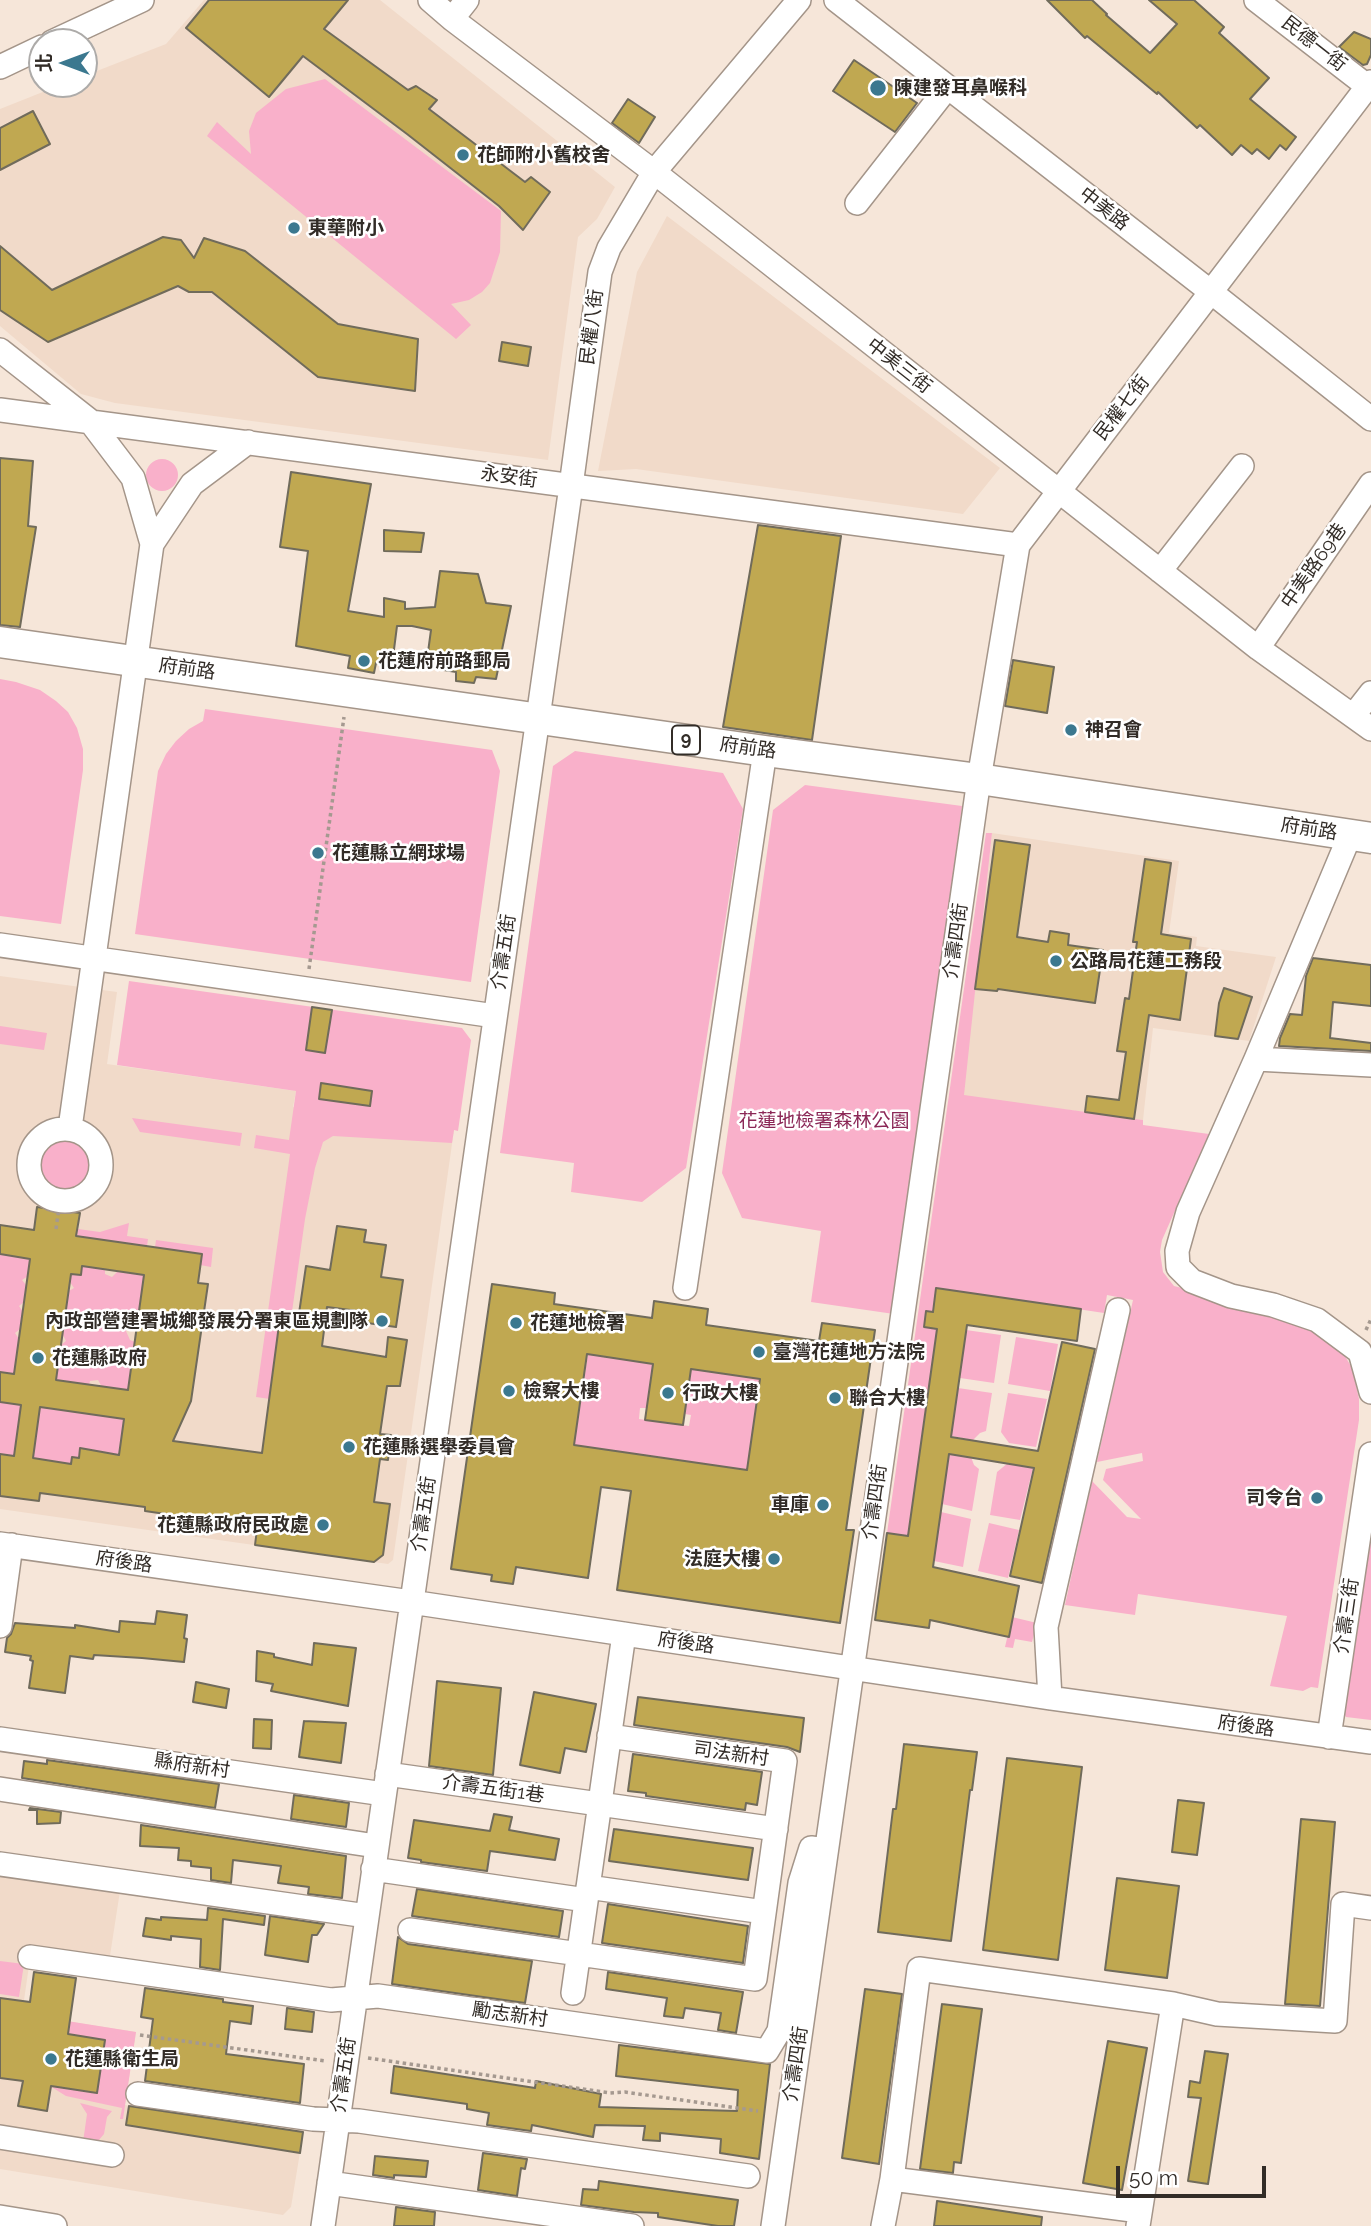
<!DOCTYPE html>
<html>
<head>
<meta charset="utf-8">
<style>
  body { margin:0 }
  #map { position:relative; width:1371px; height:2226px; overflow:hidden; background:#f6e6d9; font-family:Raleway,"Noto Sans TC",sans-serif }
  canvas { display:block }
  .north { position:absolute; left:28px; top:28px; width:70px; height:70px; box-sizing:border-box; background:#fff; border:2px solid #adaba9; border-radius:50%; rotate:270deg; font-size:19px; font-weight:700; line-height:28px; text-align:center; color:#322c27 }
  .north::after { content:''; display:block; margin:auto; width:24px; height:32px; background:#3b788f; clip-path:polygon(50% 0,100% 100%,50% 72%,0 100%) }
  .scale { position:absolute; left:1116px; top:2166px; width:150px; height:32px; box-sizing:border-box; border:4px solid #322c27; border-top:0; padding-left:9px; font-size:21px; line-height:24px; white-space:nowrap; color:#322c27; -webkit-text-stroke:5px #fff; paint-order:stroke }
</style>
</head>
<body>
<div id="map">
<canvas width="1371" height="2226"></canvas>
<div class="north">北</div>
<div class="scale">50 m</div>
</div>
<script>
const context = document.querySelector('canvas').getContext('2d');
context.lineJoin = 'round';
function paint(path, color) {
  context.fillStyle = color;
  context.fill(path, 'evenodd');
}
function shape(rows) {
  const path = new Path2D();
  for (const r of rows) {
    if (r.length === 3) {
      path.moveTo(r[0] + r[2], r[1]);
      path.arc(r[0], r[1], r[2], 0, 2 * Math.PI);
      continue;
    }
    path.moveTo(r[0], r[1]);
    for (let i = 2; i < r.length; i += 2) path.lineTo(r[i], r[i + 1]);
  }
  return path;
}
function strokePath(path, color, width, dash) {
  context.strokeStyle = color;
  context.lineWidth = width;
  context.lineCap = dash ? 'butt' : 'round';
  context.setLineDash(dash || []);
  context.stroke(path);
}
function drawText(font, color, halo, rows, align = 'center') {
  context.font = font + ' Raleway,"Noto Sans TC",sans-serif';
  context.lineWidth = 5;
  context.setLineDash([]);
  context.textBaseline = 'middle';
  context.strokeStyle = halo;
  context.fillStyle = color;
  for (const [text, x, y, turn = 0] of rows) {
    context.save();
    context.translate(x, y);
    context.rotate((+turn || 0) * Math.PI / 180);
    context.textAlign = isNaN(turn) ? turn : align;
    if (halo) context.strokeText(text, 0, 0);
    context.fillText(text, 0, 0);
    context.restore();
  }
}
const built = shape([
  [204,0,380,0,615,187,597,219,578,237,548,460,115,403,81,394,0,326,0,109,63,84,84,84,84,76,166,44],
  [667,216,1000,468,963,514,636,469,598,471,637,272],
  [992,833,1179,861,1169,933,1197,937,1196,946,1276,957,1249,1041,1153,1028,1143,1120,963,1096],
  [0,976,117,992,107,1064,296,1091,293,1107,454,1130,393,1560,388,1564,0,1509],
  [0,1874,120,1891,109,1962,31,1952,22,2014,136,2032,125,2105,277,2129,278,2124,304,2128,291,2207,283,2215,0,2169]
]);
const green = shape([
  [325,79,501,211,500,252,490,283,482,292,469,300,451,304,471,325,456,339,207,136,217,122,251,154,249,131,256,113,286,89],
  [162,475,16],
  [0,679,16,682,40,690,56,701,68,712,77,728,83,749,83,770,61,924,0,916],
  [205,709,492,750,500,771,471,982,135,934,158,771,166,754,176,741,189,729,203,721],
  [575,751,723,773,743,809,686,1168,642,1202,571,1192,574,1163,500,1153,553,766],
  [805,785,962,806,894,1314,811,1302,821,1231,742,1218,722,1173,773,810],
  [986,833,992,833,964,1095,1143,1120,1143,1125,1209,1134,1162,1240,1160,1252,1163,1272,1174,1286,1250,1305,1320,1329,1338,1344,1352,1368,1359,1399,1359,1420,1318,1688,1311,1687,1303,1691,1270,1686,1287,1616,1138,1594,1135,1615,1065,1605,1092,1481,1127,1517,1141,1519,1103,1480,1106,1469,1143,1461,1142,1453,1097,1462,1133,1300,1107,1295,1104,1313,971,1293,960,1315,926,1311,924,1327,937,1329,908,1534,929,1539,887,1533],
  [129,981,462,1028,471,1040,458,1131,454,1130,452,1143,333,1136,323,1142,315,1168,305,1219,290,1326,279,1325,270,1399,256,1397,290,1154,254,1148,256,1135,289,1140,296,1091,117,1065],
  [0,1026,47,1033,44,1050,0,1044],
  [132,1118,242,1133,240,1146,140,1132],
  [65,1165,24],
  [129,1223,127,1236,148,1239,147,1246,77,1236,78,1229,100,1232],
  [156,1240,213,1248,211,1267,200,1265,201,1254,155,1247],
  [0,1254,30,1259,28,1276,22,1280,26,1285,24,1302,19,1306,23,1312,20,1329,15,1333,19,1339,14,1374,0,1372],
  [82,1266,105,1269,105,1274,112,1277,118,1271,144,1275,137,1323,132,1324,126,1331,130,1340,135,1342,128,1390,102,1387,98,1380,90,1381,89,1385,56,1380,61,1345,66,1341,63,1335,65,1317,70,1313,66,1308,69,1291,74,1288,70,1282,71,1274,81,1275],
  [966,1330,1001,1335,994,1383,960,1378],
  [1016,1337,1058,1344,1050,1391,1008,1384],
  [588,1354,653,1364,647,1408,640,1408,639,1419,689,1426,691,1415,685,1414,691,1369,760,1379,747,1470,574,1445],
  [958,1388,992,1393,986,1431,980,1433,973,1440,951,1436],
  [1008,1393,1047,1399,1036,1447,1009,1443,1001,1432],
  [0,1402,21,1405,14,1456,0,1454],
  [40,1407,124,1419,117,1464,80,1449,79,1458,72,1457,71,1464,33,1458],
  [949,1454,971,1457,974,1465,979,1469,972,1511,942,1504],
  [1008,1463,1033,1468,1020,1520,990,1515,997,1472],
  [1371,1476,1371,1720,1346,1717,1340,1709],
  [941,1512,971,1519,963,1567,934,1561],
  [989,1523,1019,1530,1008,1578,978,1571],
  [1012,1617,1037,1623,1032,1642,1015,1639,1013,1648,1005,1647],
  [0,1961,24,1964,19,1997,0,1994],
  [17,2013,136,2032,123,2119,120,2119,122,2108,66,2096,50,2086,96,2093,105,2040,10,2024],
  [80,2103,112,2111,107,2117,104,2134,98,2141,83,2142,87,2114]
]);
const building = shape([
  [209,0,348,0,324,29,408,90,416,86,437,100,429,109,525,182,531,177,550,192,523,230,499,206,407,134,303,56,269,97,186,28,209,0],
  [1047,0,1092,0,1107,14,1106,15,1150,53,1177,24,1149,0,1194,0,1224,27,1219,33,1269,78,1250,99,1296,137,1286,150,1280,145,1269,159,1257,149,1252,154,1241,145,1232,155,1200,125,1197,128,1158,92,1157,94,1087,36,1085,38,1047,0],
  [1354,32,1371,39,1371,55,1367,64,1363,65,1339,47,1354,32],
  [854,60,917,103,895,132,833,91,854,60],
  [628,99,655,117,639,143,612,123,628,99],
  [33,111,50,144,0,170,0,128,33,111],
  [163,237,181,240,194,258,204,238,245,251,338,324,418,339,415,391,318,377,212,292,189,292,178,286,48,342,0,310,0,246,52,290,163,237],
  [502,342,531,347,528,366,499,361,502,342],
  [0,458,33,461,28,526,36,527,20,627,0,625,0,458],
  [291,472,371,484,348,611,384,617,384,598,405,602,405,609,435,607,440,571,478,574,486,603,511,606,496,679,476,677,474,683,456,681,456,672,426,667,431,630,412,626,397,626,392,665,376,663,374,673,348,668,350,656,296,646,308,551,280,547,291,472],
  [758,525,841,536,812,740,723,727,758,525],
  [384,530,424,533,421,552,384,551,384,530],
  [1013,660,1054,667,1047,713,1005,706,1013,660],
  [995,840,1030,845,1017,937,1048,942,1050,931,1069,934,1068,945,1103,950,1095,1003,998,989,997,991,975,989,995,840],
  [1145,859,1171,863,1161,934,1191,939,1180,1020,1149,1015,1134,1119,1085,1112,1087,1096,1119,1100,1126,1052,1117,1051,1125,998,1129,999,1137,942,1133,942,1145,859],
  [1313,958,1371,965,1371,1006,1333,1002,1330,1038,1371,1043,1371,1051,1279,1046,1280,1038,1290,1014,1302,1015,1306,976,1313,958],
  [1224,988,1252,997,1238,1039,1215,1036,1219,1003,1224,988],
  [312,1007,332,1010,325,1053,306,1050,312,1007],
  [321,1083,372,1091,370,1106,319,1099,321,1083],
  [37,1207,80,1213,76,1236,202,1254,198,1283,208,1284,191,1401,173,1441,262,1453,279,1325,297,1327,306,1266,330,1270,337,1226,366,1230,364,1242,386,1245,381,1277,403,1280,396,1327,367,1323,368,1318,357,1316,358,1311,327,1307,322,1346,386,1357,388,1337,407,1340,400,1386,387,1386,380,1434,391,1435,388,1460,380,1459,374,1502,390,1504,383,1555,374,1562,255,1545,258,1521,221,1516,220,1522,145,1511,145,1507,40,1493,39,1501,0,1496,0,1454,14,1456,21,1405,0,1402,0,1372,14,1374,30,1259,0,1254,0,1225,34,1230,37,1207],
  [82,1266,144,1275,128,1390,56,1380,71,1274,81,1275,82,1266],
  [40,1407,124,1419,119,1455,80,1448,79,1458,72,1457,71,1464,33,1458,40,1407],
  [492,1284,555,1293,554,1304,652,1318,654,1301,708,1309,706,1325,819,1341,822,1323,875,1330,846,1530,854,1530,840,1623,617,1590,631,1491,601,1487,588,1578,516,1567,513,1584,491,1581,492,1575,451,1569,492,1284],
  [587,1354,653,1364,645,1420,683,1425,691,1369,760,1379,747,1470,574,1445,587,1354],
  [936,1288,1081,1309,1077,1341,967,1325,951,1437,1038,1451,1062,1342,1095,1349,1042,1583,1010,1576,1034,1468,949,1454,933,1567,1019,1586,1009,1637,930,1620,929,1628,875,1620,887,1533,908,1536,937,1329,924,1327,926,1311,933,1312,936,1288],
  [157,1611,187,1615,184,1638,187,1639,184,1662,142,1658,94,1655,93,1659,70,1656,65,1693,29,1688,33,1661,30,1660,31,1656,5,1652,7,1638,11,1634,15,1623,75,1628,75,1625,119,1632,120,1621,155,1624,157,1611],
  [314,1643,356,1648,348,1706,271,1691,273,1684,256,1681,257,1651,274,1654,274,1657,312,1665,314,1643],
  [437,1681,501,1688,493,1775,429,1766,437,1681],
  [196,1682,229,1689,226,1708,193,1702,196,1682],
  [534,1692,596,1704,586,1752,565,1748,560,1773,520,1765,534,1692],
  [638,1697,804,1718,800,1752,787,1747,634,1725,638,1697],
  [254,1719,272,1720,271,1749,253,1748,254,1719],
  [304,1721,346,1723,341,1763,299,1757,304,1721],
  [904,1744,977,1752,972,1790,970,1790,951,1941,878,1932,893,1809,896,1809,904,1744],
  [633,1754,762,1772,757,1805,746,1803,745,1810,646,1796,646,1793,628,1791,633,1754],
  [1007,1758,1082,1767,1058,1960,983,1950,1007,1758],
  [47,1760,219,1784,215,1808,22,1778,24,1761,47,1764,47,1760],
  [294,1795,349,1803,346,1827,291,1819,294,1795],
  [1178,1800,1204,1803,1197,1855,1172,1852,1178,1800],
  [30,1808,61,1812,60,1823,37,1824,37,1810,29,1810,30,1808],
  [494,1814,512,1817,509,1830,559,1839,555,1860,490,1851,487,1871,421,1862,421,1860,408,1858,414,1820,490,1831,494,1814],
  [1301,1819,1335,1822,1320,2006,1285,2004,1301,1819],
  [141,1825,346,1856,342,1898,308,1894,309,1887,278,1883,281,1866,233,1860,231,1883,211,1880,211,1868,191,1866,191,1861,178,1860,179,1848,140,1846,141,1825],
  [614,1829,753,1848,748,1880,609,1861,614,1829],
  [1117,1878,1179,1886,1167,1978,1105,1970,1117,1878],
  [417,1889,563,1911,559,1937,412,1916,417,1889],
  [608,1904,748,1926,743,1963,602,1943,608,1904],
  [208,1908,265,1916,264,1925,223,1919,220,1970,200,1967,201,1939,171,1936,171,1940,143,1936,146,1918,161,1920,161,1917,207,1920,208,1908],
  [270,1916,324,1924,317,1935,312,1935,308,1962,265,1955,270,1916],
  [398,1937,408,1944,532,1961,525,2003,392,1984,398,1937],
  [34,1972,76,1978,68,2034,105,2040,97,2093,51,2086,47,2111,18,2106,23,2081,0,2078,0,1998,30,2002,34,1972],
  [608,1972,743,1992,736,2033,718,2030,721,2013,685,2008,683,2018,664,2016,667,1998,606,1989,608,1972],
  [145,1988,223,1999,223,2002,253,2006,251,2024,230,2021,226,2054,304,2064,300,2103,145,2081,153,2019,141,2017,145,1988],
  [865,1989,902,1994,879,2164,842,2158,865,1989],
  [942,2004,982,2009,961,2163,954,2162,953,2173,920,2169,942,2004],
  [287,2008,314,2012,312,2032,285,2029,287,2008],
  [1108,2041,1147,2048,1122,2190,1083,2183,1108,2041],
  [619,2045,770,2064,759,2159,720,2153,721,2139,660,2133,660,2141,643,2140,645,2126,595,2125,593,2137,532,2125,531,2131,487,2125,489,2113,467,2109,467,2104,391,2093,394,2066,535,2088,536,2081,601,2094,599,2107,737,2111,738,2090,616,2076,619,2045],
  [1205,2051,1228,2054,1208,2184,1188,2181,1201,2098,1188,2097,1190,2081,1200,2083,1205,2051],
  [129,2106,303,2132,300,2153,126,2125,129,2106],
  [483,2153,527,2159,525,2169,521,2168,517,2196,478,2190,483,2153],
  [375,2156,428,2161,426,2177,394,2175,394,2178,373,2175,375,2156],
  [599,2181,738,2200,734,2226,718,2226,658,2217,658,2213,634,2212,581,2205,583,2189,598,2190,599,2181],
  [937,2201,1042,2217,1041,2226,934,2226,937,2201],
  [396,2207,435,2212,434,2226,394,2226,396,2207]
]);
const path = shape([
  [309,969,344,717],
  [56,1229,60,1201],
  [1366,1330,1371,1319],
  [140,2035,325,2061],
  [368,2058,610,2093,625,2092,758,2111]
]);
const minor = shape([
  [430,0,452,19,654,172,1258,648,1371,729],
  [836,0,1211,292,1371,419],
  [1256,0,1371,89],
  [452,19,467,0],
  [52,42,142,0],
  [0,67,42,47],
  [857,203,947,88],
  [0,350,89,420,133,478,152,544,70,1128],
  [0,410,1018,545],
  [152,544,192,484,248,442],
  [1160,571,1242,466],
  [1258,648,1371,484],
  [1353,716,1371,693],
  [1350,835,1256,1059,1188,1212,1177,1251,1178,1267,1192,1281,1231,1296,1273,1305,1317,1320,1360,1352,1371,1392],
  [0,945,495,1016],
  [1256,1059,1371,1065],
  [65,1165,36],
  [685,1288,765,751],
  [0,1544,411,1602,1050,1698,1371,1742],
  [0,1626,11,1545],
  [1050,1698,1046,1627,1118,1310],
  [1329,1737,1371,1454],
  [0,1739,384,1794],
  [387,1774,776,1829],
  [0,1789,376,1846],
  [0,1864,367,1916],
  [373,1869,586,1900],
  [588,1887,764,1912],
  [410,1930,755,1979,785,1761,609,1736],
  [30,1957,331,2000,378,1996,767,2051,779,2031,800,1883,811,1848,826,1850],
  [573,1993,624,1634],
  [1173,2004,1217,2014,1335,2021,1343,1904,1371,1908],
  [138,2094,313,2119,359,2121,748,2176],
  [0,2137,112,2155],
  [892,2179,1140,2211],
  [329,2183,632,2226],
  [0,2217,55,2226],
  [323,2226,571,486,600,272,609,248,654,172,799,0],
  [773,2226,979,779,1018,545,1371,82],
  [883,2226,892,2179,919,1969,1173,2004,1138,2226]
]);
const major = shape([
  [0,642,765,751,979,779,1371,838]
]);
const markers = [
  [878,88,9,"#3b788f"],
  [463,155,7,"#3b788f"],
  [294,228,7,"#3b788f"],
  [364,661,7,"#3b788f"],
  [1071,730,7,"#3b788f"],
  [318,853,7,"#3b788f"],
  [1056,961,7,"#3b788f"],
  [382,1321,7,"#3b788f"],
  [516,1323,7,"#3b788f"],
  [759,1352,7,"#3b788f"],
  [38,1358,7,"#3b788f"],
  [509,1391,7,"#3b788f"],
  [668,1393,7,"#3b788f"],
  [835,1398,7,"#3b788f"],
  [349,1447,7,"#3b788f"],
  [1317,1498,7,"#3b788f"],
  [823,1505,7,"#3b788f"],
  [323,1525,7,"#3b788f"],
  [774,1559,7,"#3b788f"],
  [51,2059,7,"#3b788f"]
];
const shields = [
  [686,740,28]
];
const shieldNames = [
  ["9",686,740]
];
const streetNames = [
  ["民德一街",1314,44,38],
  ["中美路",1104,209,38],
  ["民權八街",592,327,-83],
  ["中美三街",899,366,38],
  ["民權七街",1122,408,-52],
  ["永安街",509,477,8],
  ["中美路69巷",1314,566,-55],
  ["府前路",187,669,8],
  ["府前路",748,748,8],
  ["府前路",1309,829,9],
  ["介壽四街",956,941,-82],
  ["介壽五街",504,952,-82],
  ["介壽四街",875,1502,-82],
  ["介壽五街",424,1514,-82],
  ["府後路",124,1562,8],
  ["介壽三街",1347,1616,-82],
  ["府後路",686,1643,8],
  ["府後路",1246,1726,8],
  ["司法新村",731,1754,8],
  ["縣府新村",192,1766,8],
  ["介壽五街1巷",493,1789,8],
  ["勵志新村",510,2015,8],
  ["介壽四街",796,2064,-82],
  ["介壽五街",344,2075,-82]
];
const poiNames = [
  ["陳建發耳鼻喉科",894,88],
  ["花師附小舊校舍",477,155],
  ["東華附小",308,228],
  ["花蓮府前路郵局",378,661],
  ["神召會",1085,730],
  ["花蓮縣立網球場",332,853],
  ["公路局花蓮工務段",1070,961],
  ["內政部營建署城鄉發展分署東區規劃隊",368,1321,"right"],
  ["花蓮地檢署",530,1323],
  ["臺灣花蓮地方法院",773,1352],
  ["花蓮縣政府",52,1358],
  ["檢察大樓",523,1391],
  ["行政大樓",682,1393],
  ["聯合大樓",849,1398],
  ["花蓮縣選舉委員會",363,1447],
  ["司令台",1303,1498,"right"],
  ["車庫",809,1505,"right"],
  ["花蓮縣政府民政處",309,1525,"right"],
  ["法庭大樓",760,1559,"right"],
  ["花蓮縣衛生局",65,2059]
];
const parkNames = [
  ["花蓮地檢署森林公園",824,1121]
];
paint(built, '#f1dac9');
paint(green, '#f9b0ca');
paint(building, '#c0a851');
strokePath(building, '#706b5b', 2);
strokePath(minor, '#a49589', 26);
strokePath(major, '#a49589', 33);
strokePath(path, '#a59990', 3.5, [3.5, 3.5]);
strokePath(minor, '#fff', 23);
strokePath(major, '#fff', 30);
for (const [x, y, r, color] of markers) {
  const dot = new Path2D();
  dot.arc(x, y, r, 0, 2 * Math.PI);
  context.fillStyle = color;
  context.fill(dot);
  strokePath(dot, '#fff', 2.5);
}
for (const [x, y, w] of shields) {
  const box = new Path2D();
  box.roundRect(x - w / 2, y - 14.5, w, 29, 5);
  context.fillStyle = '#fff';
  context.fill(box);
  strokePath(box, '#322c27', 2);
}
drawText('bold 18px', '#322c27', null, shieldNames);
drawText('19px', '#322c27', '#fff', streetNames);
drawText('bold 19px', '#322c27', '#fff', poiNames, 'left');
drawText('19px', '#8b2756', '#fff', parkNames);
</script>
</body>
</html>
